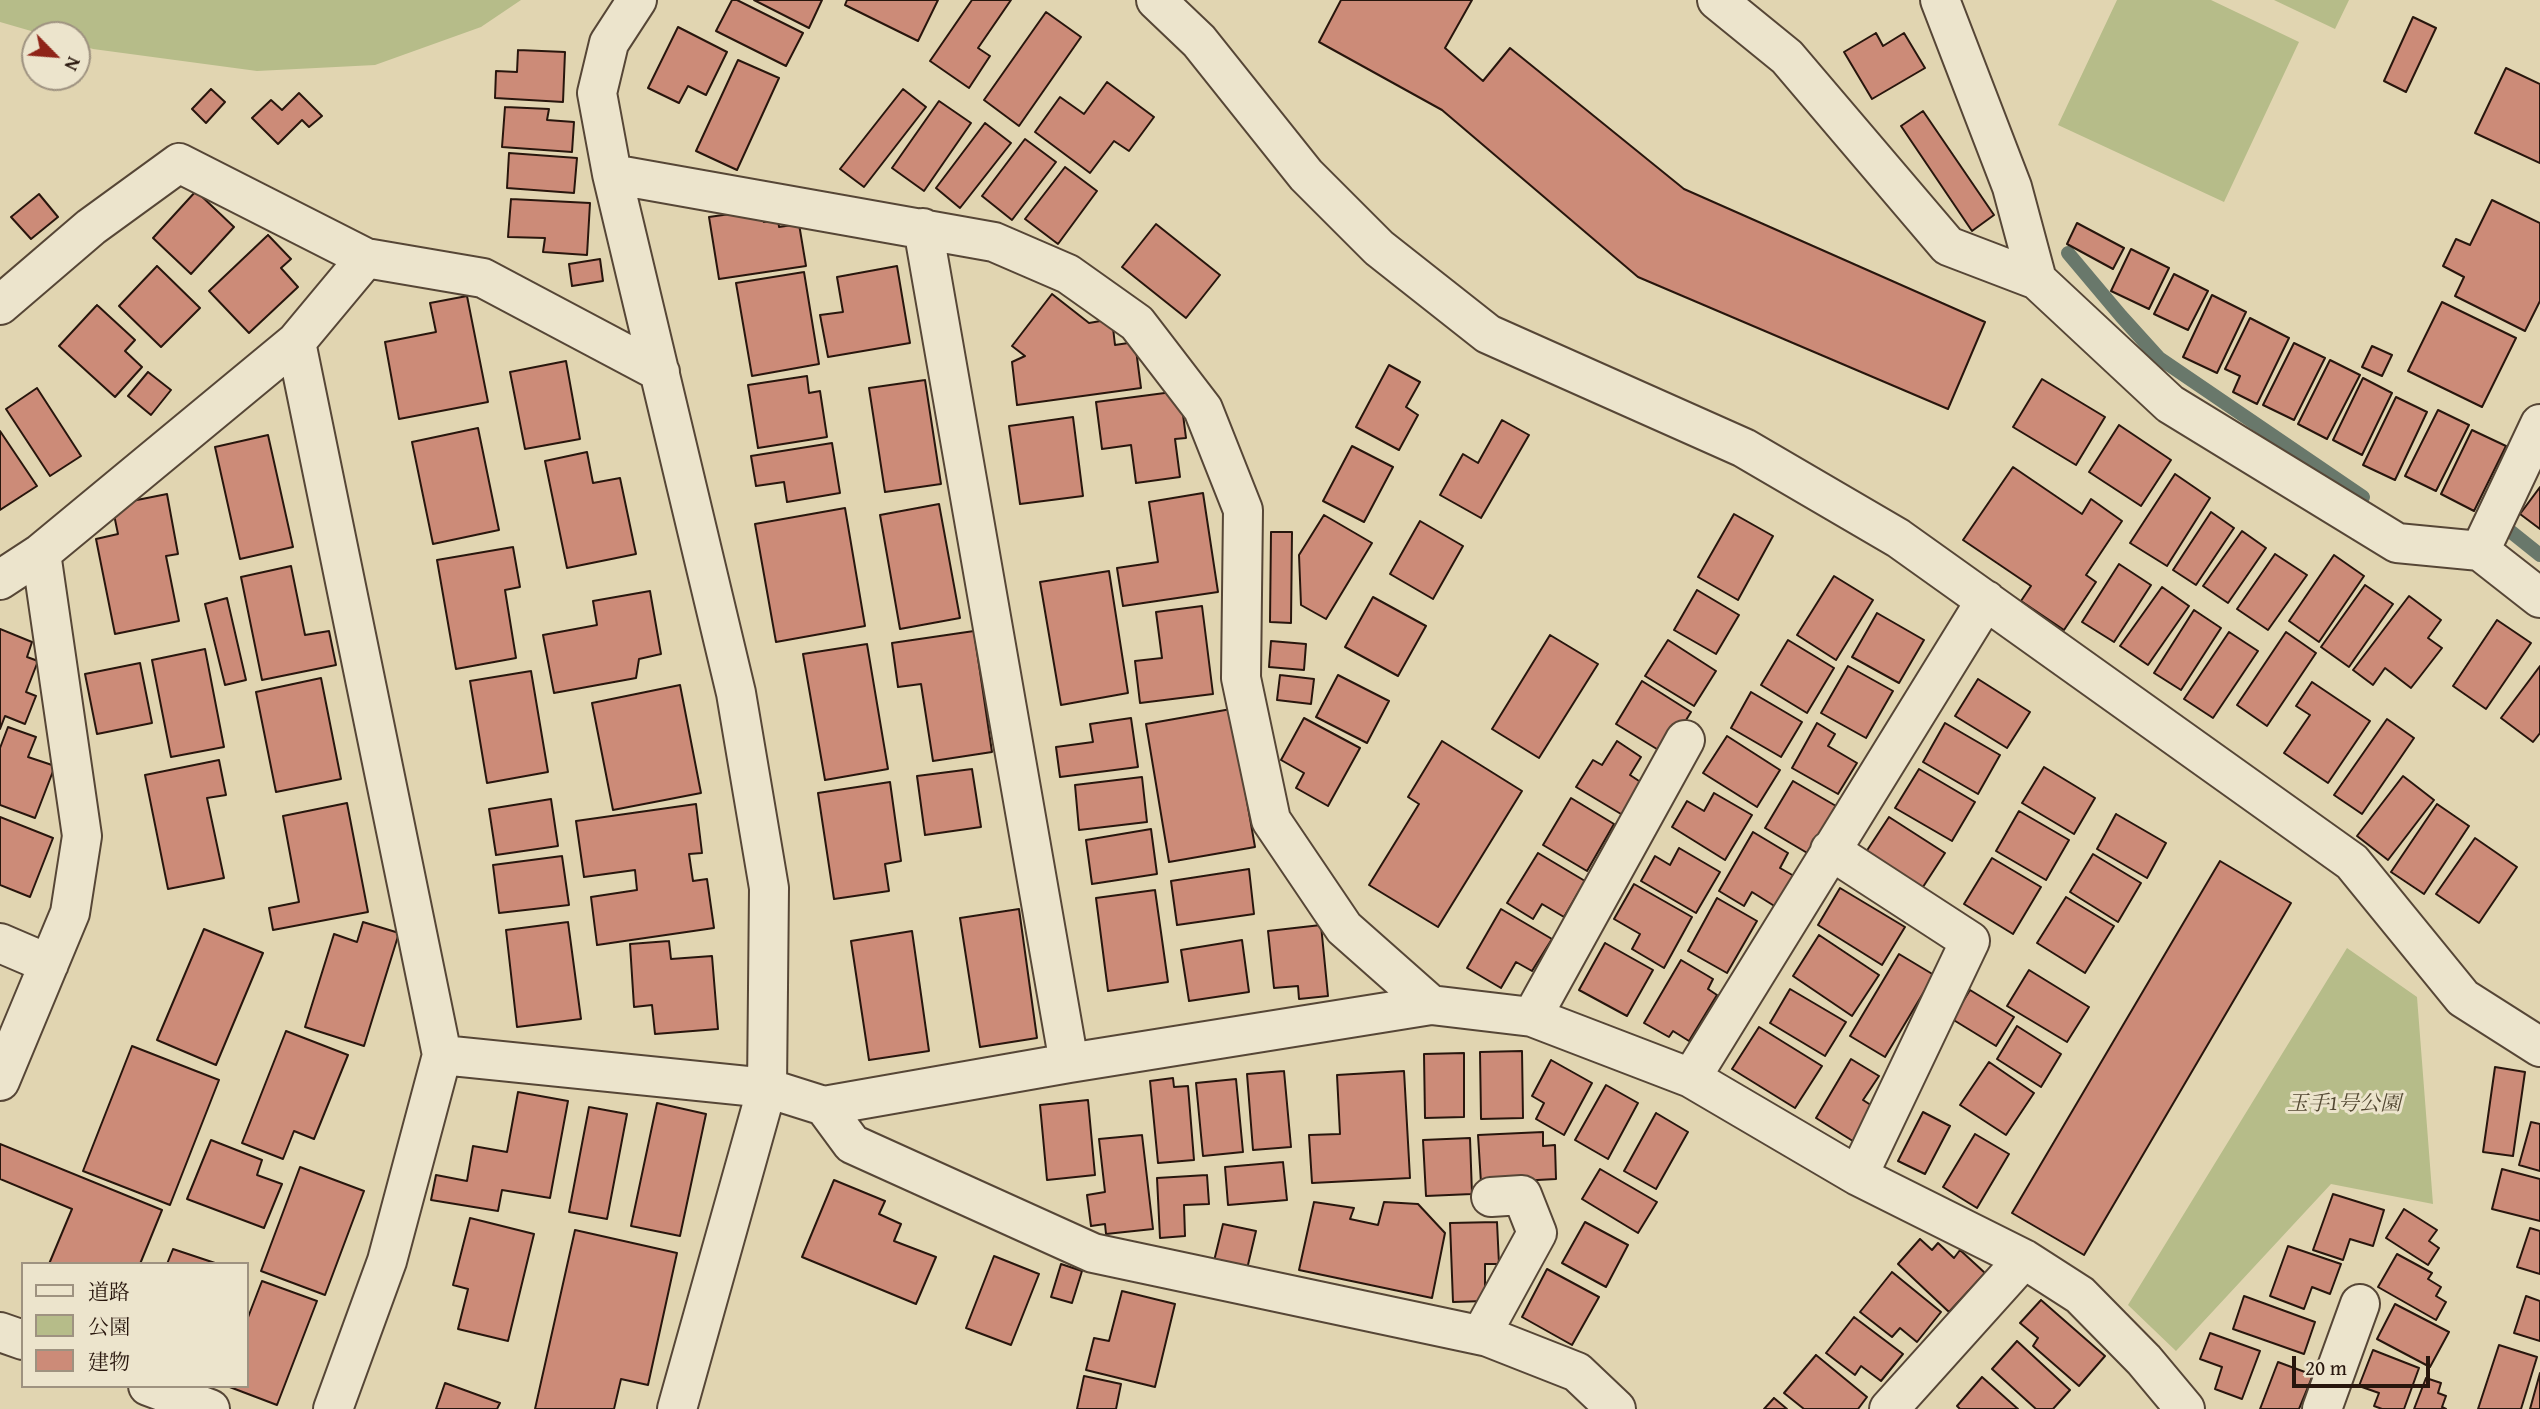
<!DOCTYPE html>
<html>
<head>
<meta charset="utf-8">
<style>
  body { margin:0 }
  #map { position:relative; width:2540px; height:1409px; overflow:hidden; background:#e1d5b1; font-family:"Gentium Book Plus","Noto Serif JP",serif }
  canvas { display:block }
  .legend { position:absolute; left:21px; top:1262px; width:228px; height:126px; box-sizing:border-box; background:#ece4cc; border:2px solid #9e9280; margin:0; padding:9px 12px; list-style:none; font-size:21px; color:#28160d }
  .legend li { display:flex; align-items:center; gap:14px; height:35px }
  .legend b { width:35px; border:2px solid #9e9280 }
  .north { position:absolute; left:21px; top:21px; width:70px; height:70px; box-sizing:border-box; background:#ece4cc; border:2px solid #9e9280; border-radius:50%; rotate:115deg; font-size:19px; font-weight:700; line-height:28px; text-align:center; color:#28160d }
  .north::after { content:''; display:block; margin:auto; width:24px; height:32px; background:#8f2418; clip-path:polygon(50% 0,100% 100%,50% 72%,0 100%) }
  .scale { position:absolute; left:2292px; top:1356px; width:138px; height:32px; box-sizing:border-box; border:4px solid #28160d; border-top:0; padding-left:9px; font-size:21px; line-height:24px; white-space:nowrap; color:#28160d; -webkit-text-stroke:5px #ece4cc; paint-order:stroke }
</style>
</head>
<body>
<div id="map">
<canvas width="2540" height="1409"></canvas>
<ul class="legend">
<li><b style="height:9px;background:#ece4cc"></b>道路</li>
<li><b style="height:19px;background:#b6bc89"></b>公園</li>
<li><b style="height:19px;background:#cc8b78"></b>建物</li>
</ul>
<div class="north">N</div>
<div class="scale">20 m</div>
</div>
<script>
const context = document.querySelector('canvas').getContext('2d');
context.lineJoin = 'round';
function paint(path, color) {
  context.fillStyle = color;
  context.fill(path, 'evenodd');
}
function shape(rows) {
  const path = new Path2D();
  for (const r of rows) {
    path.moveTo(r[0], r[1]);
    for (let i = 2; i < r.length; i += 2) path.lineTo(r[i], r[i + 1]);
  }
  return path;
}
function strokePath(path, color, width, dash) {
  context.strokeStyle = color;
  context.lineWidth = width;
  context.lineCap = dash ? 'butt' : 'round';
  context.setLineDash(dash || []);
  context.stroke(path);
}
function drawText(font, color, halo, rows, align = 'center') {
  context.font = font + ' "Gentium Book Plus","Noto Serif JP",serif';
  context.lineWidth = 6;
  context.setLineDash([]);
  context.textBaseline = 'middle';
  context.strokeStyle = halo;
  context.fillStyle = color;
  for (const [text, x, y, turn = 0] of rows) {
    context.save();
    context.translate(x, y);
    context.rotate((+turn || 0) * Math.PI / 180);
    context.textAlign = isNaN(turn) ? turn : align;
    if (halo) context.strokeText(text, 0, 0);
    context.fillText(text, 0, 0);
    context.restore();
  }
}
const green = shape([
  [0,0,521,0,481,27,375,65,257,71,93,49,77,44,77,35,45,35,0,22],
  [2117,0,2211,0,2299,42,2224,202,2058,125],
  [2274,0,2349,0,2335,29],
  [2347,948,2417,997,2433,1204,2331,1184,2176,1351,2128,1305]
]);
const stream = shape([
  [2068,253,2121,316,2159,358,2363,497],
  [2510,531,2540,555]
]);
const building = shape([
  [732,0,737,0,803,33,786,66,716,31,732,0],
  [754,0,822,0,809,28,754,0],
  [847,0,938,0,918,41,845,5,847,0],
  [972,0,1011,0,978,48,990,56,969,88,930,61,972,0],
  [1341,0,1472,0,1445,48,1483,81,1510,48,1684,189,1985,322,1948,409,1638,277,1442,110,1319,42,1341,0],
  [1046,12,1081,37,1019,126,984,100,1046,12],
  [2413,17,2436,28,2406,92,2384,81,2413,17],
  [678,27,727,52,706,95,688,86,679,103,648,88,678,27],
  [1876,33,1883,46,1904,33,1925,68,1872,99,1844,52,1876,33],
  [518,50,565,52,563,102,495,98,496,71,517,72,518,50],
  [738,60,779,78,737,170,696,151,738,60],
  [2506,68,2540,84,2540,163,2475,133,2506,68],
  [1107,82,1154,117,1129,151,1114,141,1090,173,1035,132,1060,97,1084,114,1107,82],
  [211,89,225,102,206,123,192,109,211,89],
  [903,89,926,107,864,187,840,169,903,89],
  [299,93,322,116,309,127,302,120,278,144,252,118,271,100,282,110,299,93],
  [939,101,971,123,924,191,892,168,939,101],
  [505,107,549,109,547,120,574,122,572,152,502,147,505,107],
  [1923,111,1994,215,1972,231,1901,126,1923,111],
  [985,123,1011,143,960,208,936,188,985,123],
  [1025,139,1056,162,1012,220,982,196,1025,139],
  [509,153,577,158,574,193,507,188,509,153],
  [1065,167,1097,191,1058,244,1025,219,1065,167],
  [196,191,234,227,191,274,153,238,196,191],
  [39,194,58,217,31,239,11,217,39,194],
  [511,199,590,203,587,255,543,252,545,238,508,237,511,199],
  [2492,200,2540,223,2540,301,2525,331,2455,296,2464,277,2443,266,2456,239,2470,245,2492,200],
  [744,212,746,218,763,215,764,222,778,219,779,227,799,224,806,266,719,279,709,217,744,212],
  [2077,223,2124,248,2113,269,2067,244,2077,223],
  [1156,224,1220,275,1186,318,1122,267,1156,224],
  [268,235,291,259,281,268,298,287,249,333,209,291,268,235],
  [2131,249,2169,268,2149,309,2111,291,2131,249],
  [600,259,603,281,572,286,569,264,600,259],
  [157,266,200,308,161,347,119,306,157,266],
  [897,266,910,343,828,357,820,315,843,312,837,277,897,266],
  [804,272,819,364,752,376,736,283,804,272],
  [2174,274,2208,291,2188,330,2154,314,2174,274],
  [1052,294,1089,323,1112,319,1115,345,1135,342,1141,388,1017,405,1012,362,1025,356,1012,346,1052,294],
  [2212,295,2246,312,2217,373,2183,357,2212,295],
  [467,296,488,402,399,419,385,342,436,332,430,303,467,296],
  [2442,302,2516,338,2482,407,2408,371,2442,302],
  [97,305,135,340,125,351,142,367,115,397,59,346,97,305],
  [2250,318,2289,338,2257,404,2233,392,2240,376,2225,369,2250,318],
  [2294,343,2325,358,2294,420,2263,405,2294,343],
  [2372,346,2392,355,2382,376,2362,367,2372,346],
  [2330,360,2360,375,2327,439,2298,424,2330,360],
  [566,361,580,439,525,449,510,372,566,361],
  [1389,365,1420,382,1406,407,1418,415,1399,450,1356,427,1389,365],
  [148,372,171,390,151,415,128,396,148,372],
  [807,376,809,393,820,391,827,437,758,448,748,385,807,376],
  [2363,378,2392,393,2362,455,2333,440,2363,378],
  [2042,379,2105,417,2076,465,2013,427,2042,379],
  [925,380,941,484,885,492,869,388,925,380],
  [37,388,81,456,50,476,6,409,37,388],
  [1180,391,1186,438,1175,439,1180,477,1136,483,1131,445,1102,449,1096,402,1180,391],
  [2396,397,2427,412,2395,480,2363,465,2396,397],
  [2438,410,2469,425,2436,491,2405,476,2438,410],
  [1073,417,1083,496,1020,504,1009,426,1073,417],
  [1502,420,1529,435,1481,518,1440,495,1463,454,1478,463,1502,420],
  [2119,425,2171,460,2141,506,2089,472,2119,425],
  [478,428,499,530,433,544,412,442,478,428],
  [2472,430,2506,446,2474,511,2441,494,2472,430],
  [0,431,37,486,0,510,0,431],
  [268,435,293,547,240,559,215,447,268,435],
  [832,443,840,493,787,502,784,482,756,486,751,456,832,443],
  [1352,446,1393,467,1364,522,1323,501,1352,446],
  [587,452,593,483,620,478,636,554,567,568,545,461,587,452],
  [2013,467,2082,514,2091,499,2122,521,2086,575,2096,582,2064,630,2021,601,2031,586,1963,540,2013,467],
  [2175,474,2210,498,2167,566,2130,543,2175,474],
  [2540,487,2540,529,2520,514,2540,487],
  [1203,493,1218,592,1123,606,1117,568,1158,562,1149,502,1203,493],
  [167,494,178,554,166,556,179,621,115,634,96,539,118,534,112,505,167,494],
  [939,504,960,618,900,629,880,515,939,504],
  [845,508,865,626,776,642,755,524,845,508],
  [2211,512,2234,528,2196,585,2173,570,2211,512],
  [1734,514,1773,536,1738,600,1698,577,1734,514],
  [1324,515,1372,543,1326,619,1301,605,1299,555,1324,515],
  [1420,521,1463,546,1433,599,1390,574,1420,521],
  [2242,531,2266,548,2228,603,2203,586,2242,531],
  [1271,532,1292,532,1291,623,1270,622,1271,532],
  [513,547,520,587,505,590,516,658,456,669,437,560,513,547],
  [2275,554,2307,575,2268,630,2237,609,2275,554],
  [2334,555,2364,576,2319,642,2289,621,2334,555],
  [2119,564,2151,585,2114,642,2082,622,2119,564],
  [291,566,305,635,329,631,336,665,262,680,241,577,291,566],
  [1109,571,1128,693,1061,705,1040,582,1109,571],
  [1834,576,1873,600,1836,660,1797,635,1834,576],
  [2365,585,2393,604,2349,667,2321,647,2365,585],
  [2162,587,2189,606,2148,665,2120,646,2162,587],
  [1697,590,1739,615,1716,654,1674,630,1697,590],
  [650,591,661,654,639,659,636,678,554,693,543,635,597,625,593,601,650,591],
  [2409,596,2441,620,2428,638,2442,648,2411,688,2385,668,2373,685,2353,670,2409,596],
  [1373,597,1426,626,1398,676,1345,647,1373,597],
  [227,598,246,680,225,685,205,604,227,598],
  [1202,606,1213,694,1140,703,1135,661,1162,658,1156,612,1202,606],
  [2194,610,2221,628,2181,690,2154,673,2194,610],
  [1877,613,1924,640,1899,683,1852,657,1877,613],
  [2497,620,2531,643,2486,709,2453,686,2497,620],
  [0,629,32,642,27,657,38,661,26,692,36,696,25,724,5,716,0,729,0,629],
  [974,631,992,752,933,761,921,684,898,687,892,643,974,631],
  [2229,632,2258,651,2213,718,2184,699,2229,632],
  [2286,632,2316,653,2267,726,2237,705,2286,632],
  [1550,635,1598,664,1539,758,1492,729,1550,635],
  [1668,640,1716,671,1694,706,1645,676,1668,640],
  [1788,640,1834,668,1807,713,1761,685,1788,640],
  [1271,641,1306,644,1304,670,1269,667,1271,641],
  [867,644,888,769,825,780,803,654,867,644],
  [205,649,224,747,171,757,152,660,205,649],
  [140,663,152,723,97,734,85,674,140,663],
  [1848,666,1893,691,1866,738,1821,713,1848,666],
  [2540,666,2540,733,2533,742,2501,718,2540,666],
  [531,671,548,772,487,783,470,681,531,671],
  [1280,675,1314,679,1311,704,1277,700,1280,675],
  [1338,675,1389,701,1367,743,1316,717,1338,675],
  [321,678,341,779,276,792,256,692,321,678],
  [1978,679,2030,712,2007,748,1955,716,1978,679],
  [1642,681,1691,712,1665,754,1616,724,1642,681],
  [2312,682,2370,721,2328,783,2284,753,2310,715,2296,706,2312,682],
  [680,685,701,793,613,810,592,703,680,685],
  [1751,692,1802,722,1781,757,1731,728,1751,692],
  [1231,709,1255,847,1169,862,1146,724,1231,709],
  [1131,718,1138,767,1060,777,1056,747,1093,742,1090,724,1131,718],
  [1304,718,1360,748,1328,806,1296,788,1304,773,1281,760,1304,718],
  [2387,719,2414,738,2362,814,2334,795,2387,719],
  [1817,723,1835,734,1828,746,1857,763,1838,794,1792,768,1817,723],
  [1945,723,2000,755,1978,794,1923,762,1945,723],
  [8,727,36,737,28,757,55,766,35,818,0,805,0,748,8,727],
  [1727,736,1780,770,1757,807,1703,773,1727,736],
  [1442,741,1522,791,1438,927,1369,885,1419,804,1408,797,1442,741],
  [1617,741,1641,757,1630,775,1645,785,1626,817,1576,787,1593,760,1602,765,1617,741],
  [219,760,226,795,207,798,224,878,168,889,145,775,219,760],
  [2044,767,2095,798,2074,834,2022,803,2044,767],
  [972,769,981,827,925,835,917,776,972,769],
  [1919,769,1975,802,1952,841,1895,808,1919,769],
  [2403,776,2434,800,2388,860,2357,836,2403,776],
  [1142,777,1147,822,1079,830,1075,785,1142,777],
  [1793,781,1836,806,1809,854,1765,828,1793,781],
  [890,782,901,861,885,864,889,891,834,899,818,793,890,782],
  [1714,793,1752,815,1725,860,1672,827,1687,801,1704,811,1714,793],
  [1571,798,1614,824,1587,871,1543,845,1571,798],
  [551,799,558,846,496,855,489,809,551,799],
  [347,803,368,912,273,930,269,908,299,902,283,816,347,803],
  [696,804,702,853,689,854,693,881,707,879,714,928,597,945,591,897,637,890,635,870,584,877,576,821,696,804],
  [2437,804,2469,826,2424,894,2391,872,2437,804],
  [2019,811,2069,840,2046,880,1996,851,2019,811],
  [2116,814,2166,843,2147,878,2097,849,2116,814],
  [0,817,53,838,30,897,0,885,0,817],
  [1889,817,1945,853,1921,890,1864,855,1889,817],
  [1151,829,1157,874,1092,884,1086,840,1151,829],
  [1753,832,1788,853,1780,868,1794,876,1776,907,1752,892,1744,906,1719,891,1753,832],
  [2475,838,2517,867,2479,923,2436,894,2475,838],
  [1679,848,1720,872,1696,913,1641,881,1655,856,1670,865,1679,848],
  [1538,853,1585,881,1564,917,1542,904,1533,919,1507,903,1538,853],
  [2093,854,2141,883,2118,922,2070,892,2093,854],
  [562,856,569,905,499,913,493,865,562,856],
  [1992,858,2041,887,2013,934,1964,904,1992,858],
  [2220,861,2291,903,2084,1255,2012,1213,2220,861],
  [1249,869,1254,914,1177,925,1171,881,1249,869],
  [1634,884,1692,917,1664,968,1632,949,1640,934,1614,919,1634,884],
  [1840,888,1905,927,1882,965,1818,925,1840,888],
  [1155,890,1168,982,1108,991,1096,898,1155,890],
  [2066,897,2114,926,2085,973,2037,943,2066,897],
  [1717,898,1757,921,1727,973,1688,951,1717,898],
  [1019,909,1037,1038,980,1047,960,918,1019,909],
  [1501,909,1552,939,1532,971,1516,962,1501,988,1467,968,1501,909],
  [363,922,399,933,364,1046,305,1027,334,934,357,942,363,922],
  [568,922,581,1019,517,1027,506,930,568,922],
  [1321,925,1328,996,1299,999,1298,986,1274,988,1268,931,1321,925],
  [204,929,263,953,216,1065,157,1040,204,929],
  [912,931,929,1051,869,1060,851,941,912,931],
  [1819,935,1879,975,1852,1016,1793,976,1819,935],
  [1242,940,1249,992,1189,1001,1181,950,1242,940],
  [669,941,671,959,712,956,718,1029,655,1034,652,1005,634,1007,630,944,669,941],
  [1605,943,1653,970,1627,1016,1579,990,1605,943],
  [1899,954,1934,975,1885,1057,1850,1036,1899,954],
  [1681,960,1713,979,1708,989,1717,995,1689,1041,1673,1031,1669,1037,1644,1023,1681,960],
  [2029,970,2089,1007,2067,1042,2007,1006,2029,970],
  [1790,989,1846,1022,1825,1056,1770,1023,1790,989],
  [1970,990,2014,1017,1996,1046,1952,1019,1970,990],
  [2017,1026,2061,1054,2041,1087,1997,1059,2017,1026],
  [1759,1027,1822,1066,1795,1108,1732,1069,1759,1027],
  [286,1031,348,1055,314,1139,294,1131,283,1159,242,1143,286,1031],
  [132,1046,219,1080,170,1205,83,1171,132,1046],
  [1522,1051,1523,1118,1481,1119,1480,1052,1522,1051],
  [1464,1053,1464,1117,1425,1118,1424,1054,1464,1053],
  [1851,1059,1879,1076,1863,1100,1877,1109,1856,1143,1816,1118,1851,1059],
  [1551,1060,1592,1083,1564,1135,1536,1119,1544,1103,1532,1096,1551,1060],
  [1989,1062,2034,1093,2006,1135,1960,1105,1989,1062],
  [2495,1067,2525,1072,2513,1156,2483,1152,2495,1067],
  [1284,1071,1291,1147,1253,1150,1247,1074,1284,1071],
  [1404,1071,1410,1178,1312,1183,1309,1135,1340,1134,1337,1075,1404,1071],
  [1173,1078,1174,1087,1188,1086,1194,1160,1158,1163,1150,1081,1173,1078],
  [1236,1079,1243,1152,1203,1156,1196,1083,1236,1079],
  [1606,1085,1638,1103,1608,1159,1575,1140,1606,1085],
  [518,1092,568,1101,550,1198,502,1190,498,1211,431,1200,436,1175,467,1181,473,1146,507,1152,518,1092],
  [1088,1100,1095,1175,1047,1180,1040,1105,1088,1100],
  [657,1103,706,1114,680,1236,631,1226,657,1103],
  [589,1107,627,1114,607,1219,569,1212,589,1107],
  [1923,1112,1950,1126,1925,1174,1898,1161,1923,1112],
  [1656,1113,1688,1132,1656,1189,1624,1171,1656,1113],
  [2531,1122,2540,1124,2540,1171,2519,1165,2531,1122],
  [1543,1132,1543,1146,1555,1145,1556,1179,1481,1183,1478,1135,1543,1132],
  [1975,1134,2009,1154,1977,1208,1943,1187,1975,1134],
  [1142,1135,1153,1229,1106,1234,1105,1224,1091,1226,1087,1195,1105,1192,1099,1139,1142,1135],
  [1470,1138,1472,1194,1426,1196,1423,1140,1470,1138],
  [211,1140,262,1160,257,1175,282,1184,264,1228,187,1199,211,1140],
  [0,1144,162,1210,140,1264,49,1264,72,1209,0,1179,0,1144],
  [1283,1162,1287,1200,1228,1205,1225,1167,1283,1162],
  [300,1167,364,1191,325,1295,261,1271,300,1167],
  [1600,1169,1657,1202,1638,1233,1582,1199,1600,1169],
  [2502,1169,2540,1179,2540,1221,2492,1209,2502,1169],
  [1207,1175,1209,1204,1184,1205,1185,1236,1160,1238,1157,1178,1207,1175],
  [834,1180,885,1201,879,1214,901,1224,894,1241,936,1257,916,1304,802,1257,834,1180],
  [2333,1194,2384,1210,2373,1246,2350,1239,2343,1260,2313,1250,2333,1194],
  [1314,1202,1354,1208,1350,1219,1378,1225,1384,1202,1418,1204,1445,1233,1432,1298,1299,1270,1314,1202],
  [2404,1209,2437,1230,2429,1241,2439,1248,2428,1265,2386,1238,2404,1209],
  [470,1218,534,1234,508,1341,458,1329,468,1289,453,1285,470,1218],
  [1497,1222,1499,1264,1485,1264,1485,1301,1453,1302,1450,1223,1497,1222],
  [1585,1222,1628,1245,1606,1287,1562,1263,1585,1222],
  [1223,1224,1256,1231,1247,1269,1214,1261,1223,1224],
  [2530,1228,2540,1231,2540,1274,2517,1267,2530,1228],
  [575,1230,677,1253,648,1385,621,1379,614,1409,535,1409,575,1230],
  [1920,1239,1932,1250,1938,1243,1954,1258,1960,1250,1985,1273,1949,1312,1898,1264,1920,1239],
  [2288,1246,2341,1264,2330,1294,2312,1287,2304,1309,2270,1296,2288,1246],
  [173,1249,218,1264,167,1264,173,1249],
  [2397,1254,2432,1273,2428,1279,2441,1287,2436,1296,2446,1302,2436,1320,2378,1287,2397,1254],
  [994,1256,1039,1274,1011,1345,966,1328,994,1256],
  [1061,1264,1082,1271,1072,1303,1051,1297,1061,1264],
  [1547,1269,1599,1297,1572,1345,1522,1317,1547,1269],
  [1892,1272,1941,1312,1917,1342,1900,1328,1892,1337,1860,1312,1892,1272],
  [262,1281,317,1301,277,1405,227,1386,247,1386,247,1320,262,1281],
  [1122,1291,1175,1304,1155,1387,1086,1370,1094,1338,1109,1341,1122,1291],
  [2244,1296,2315,1322,2304,1354,2233,1329,2244,1296],
  [2526,1296,2540,1301,2540,1341,2514,1333,2526,1296],
  [2041,1300,2105,1356,2079,1386,2033,1346,2038,1338,2020,1323,2041,1300],
  [2395,1304,2449,1332,2430,1367,2377,1339,2395,1304],
  [1854,1317,1903,1354,1881,1381,1861,1366,1855,1375,1826,1353,1854,1317],
  [2210,1333,2260,1351,2242,1399,2215,1389,2222,1367,2200,1359,2210,1333],
  [2017,1341,2070,1390,2053,1409,2036,1409,1992,1369,2017,1341],
  [2499,1345,2537,1357,2521,1409,2478,1409,2499,1345],
  [2373,1350,2419,1368,2404,1409,2382,1409,2374,1406,2379,1393,2359,1386,2373,1350],
  [1816,1355,1867,1397,1858,1409,1804,1409,1784,1393,1816,1355],
  [2278,1362,2313,1375,2299,1409,2260,1409,2278,1362],
  [2540,1373,2540,1409,2530,1409,2540,1373],
  [1084,1376,1121,1384,1116,1409,1077,1409,1084,1376],
  [1982,1377,2018,1409,1960,1409,1957,1406,1982,1377],
  [2426,1378,2441,1383,2438,1393,2446,1396,2442,1407,2446,1409,2414,1409,2426,1378],
  [445,1383,500,1403,497,1409,436,1409,445,1383],
  [1774,1398,1787,1409,1764,1409,1774,1398]
]);
const minor = shape([
  [637,0,609,43,597,93,612,174,736,693,769,888,767,1088,677,1409],
  [1156,0,1199,41,1306,175,1379,248,1488,334,1744,448,1898,538,2352,862,2463,998,2540,1047],
  [1717,0,1787,57,1948,246,2037,280,2170,404,2397,543,2480,551,2540,598],
  [1940,0,2012,187,2037,280],
  [612,174,994,242,1068,274,1137,323,1203,409,1243,510,1241,678,1271,820,1344,928,1431,1005],
  [923,228,1069,1063],
  [0,305,91,227,179,163,366,258,483,278,660,372],
  [296,342,442,1055,387,1261,333,1409],
  [2480,551,2540,424],
  [0,580,41,553,296,342,366,258],
  [1830,850,1970,941,1858,1176],
  [0,943,49,964],
  [1532,1017,1685,740],
  [442,1055,767,1088,824,1106,1069,1063,1431,1005,1532,1017,1691,1078,1858,1176,2024,1259,2080,1295,2144,1360,2185,1409],
  [1691,1078,1986,600],
  [0,1081,70,913,82,836,41,553],
  [824,1106,852,1144,1093,1253,1488,1337,1577,1372,1616,1409],
  [0,1332,23,1340],
  [1481,1335,1537,1233,1522,1195,1491,1197],
  [148,1386,210,1409],
  [1889,1409,2024,1259],
  [2322,1409,2360,1304]
]);
const parkNames = [
  ["玉手1号公園",2344,1105]
];
paint(green, '#b6bc89');
strokePath(stream, '#69786b', 14);
paint(building, '#cc8b78');
strokePath(building, '#28160d', 2);
strokePath(minor, '#564636', 42);
strokePath(minor, '#ece4cc', 38);
drawText('italic 21px', '#534832', '#ece4cc', parkNames);
</script>
</body>
</html>
